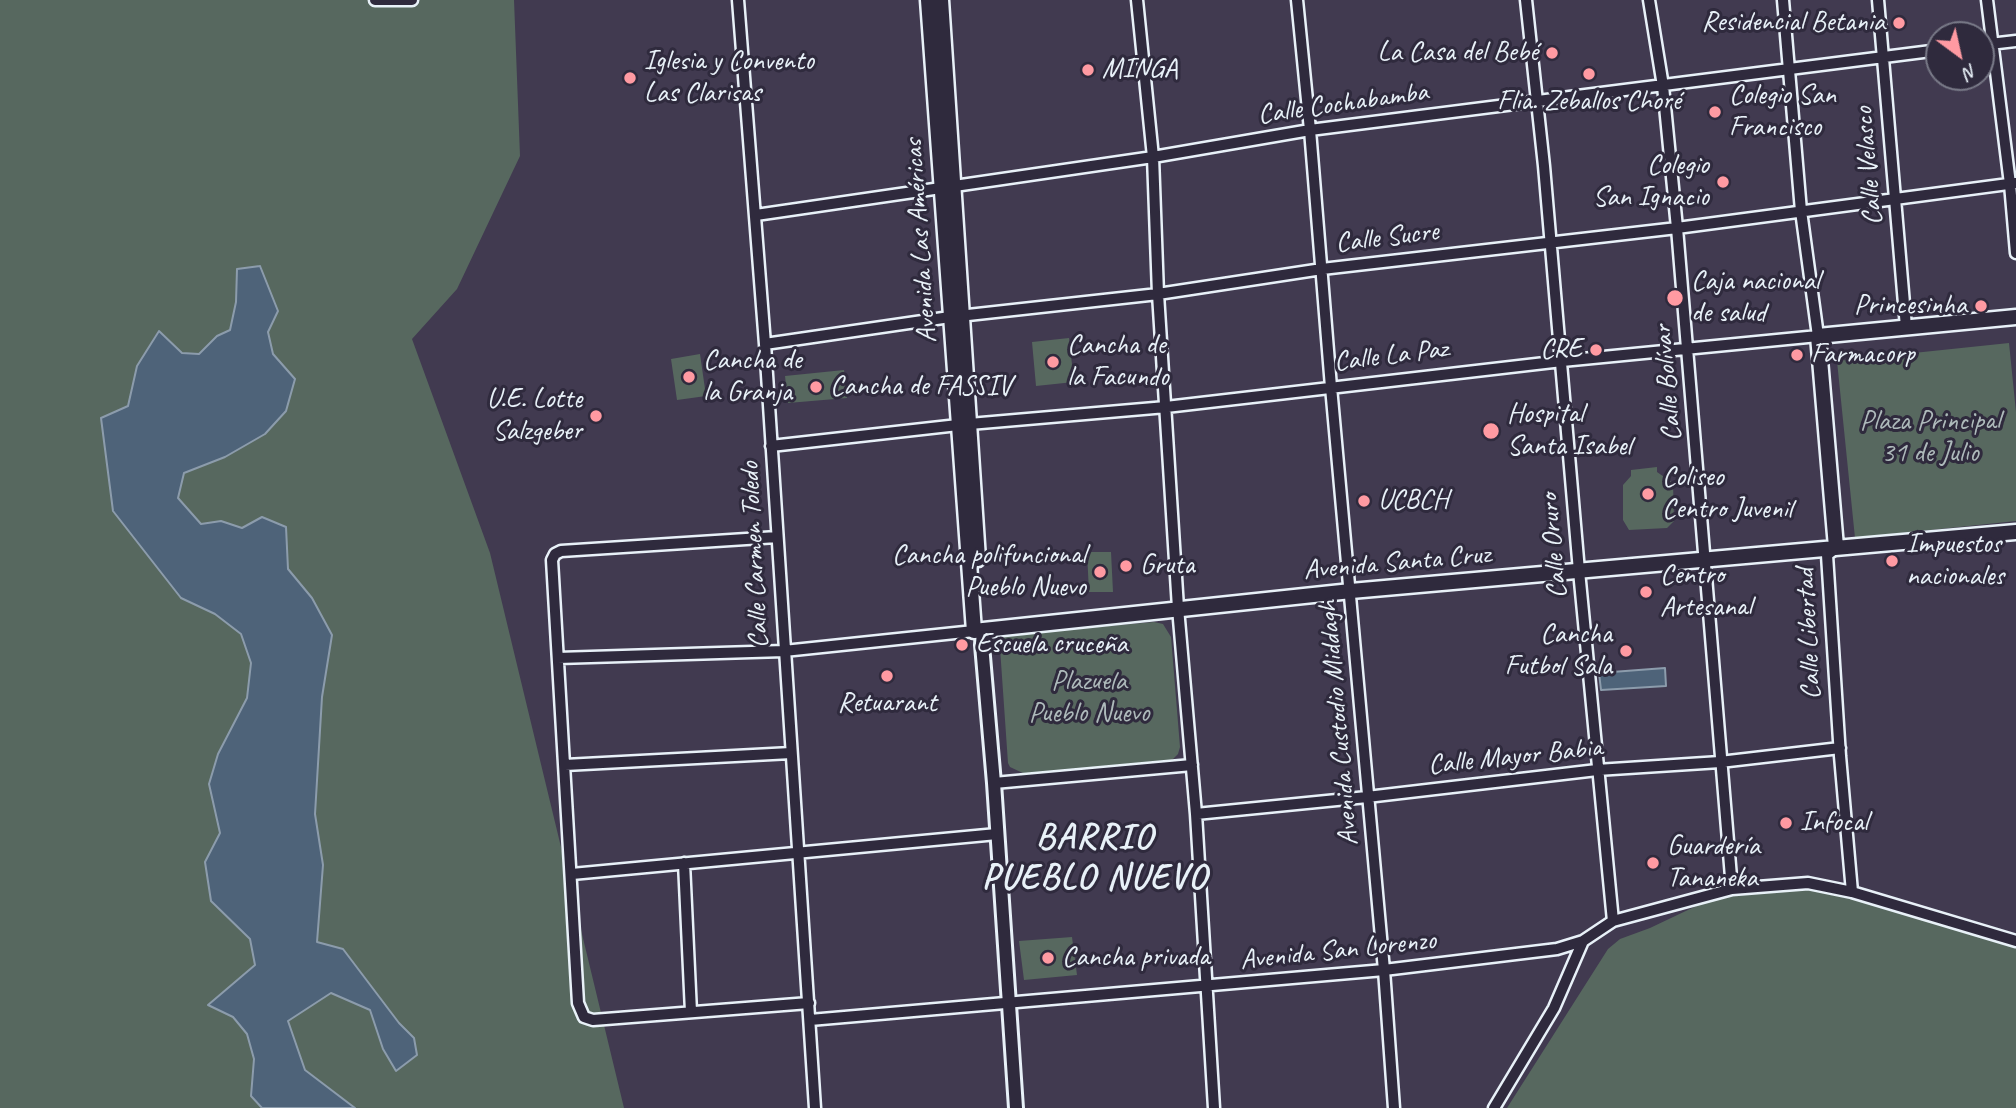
<!DOCTYPE html>
<html>
<head>
<meta charset="utf-8">
<style>
  body { margin:0 }
  #map { position:relative; width:2016px; height:1108px; overflow:hidden; background:#413a50; font-family:Caveat,sans-serif }
  canvas { display:block }
  .north { position:absolute; left:1925px; top:21px; width:70px; height:70px; box-sizing:border-box; background:#2f2a3d; border:2px solid #797a88; border-radius:50%; rotate:147deg; font-size:19px; font-weight:700; line-height:28px; text-align:center; color:#e8f1f8 }
  .north::after { content:''; display:block; margin:auto; width:24px; height:32px; background:#ff9aa2; clip-path:polygon(50% 0,100% 100%,50% 72%,0 100%) }
</style>
</head>
<body>
<div id="map">
<canvas width="2016" height="1108"></canvas>
<div class="north">N</div>
</div>
<script>
const context = document.querySelector('canvas').getContext('2d');
context.lineJoin = 'round';
function paint(path, color) {
  context.fillStyle = color;
  context.fill(path, 'evenodd');
}
function shape(rows) {
  const path = new Path2D();
  for (const r of rows) {
    path.moveTo(r[0], r[1]);
    for (let i = 2; i < r.length; i += 2) path.lineTo(r[i], r[i + 1]);
  }
  return path;
}
function strokePath(path, color, width, dash) {
  context.strokeStyle = color;
  context.lineWidth = width;
  context.lineCap = dash ? 'butt' : 'round';
  context.setLineDash(dash || []);
  context.stroke(path);
}
function drawText(font, color, halo, rows, align = 'center') {
  context.font = font + ' Caveat,sans-serif';
  context.lineWidth = 6;
  context.setLineDash([]);
  context.textBaseline = 'middle';
  context.strokeStyle = halo;
  context.fillStyle = color;
  for (const [text, x, y, turn = 0] of rows) {
    context.save();
    context.translate(x, y);
    context.rotate((+turn || 0) * Math.PI / 180);
    context.textAlign = isNaN(turn) ? turn : align;
    if (halo) context.strokeText(text, 0, 0);
    context.fillText(text, 0, 0);
    context.restore();
  }
}
const green = shape([
  [0,0,514,0,520,156,457,289,412,339,490,553,624,1108,355,1108,305,1070,288,1021,331,992,370,1010,383,1049,414,1038,399,1023,343,949,317,942,323,865,315,814,322,697,332,635,312,598,288,569,286,527,262,517,242,528,221,521,200,524,178,498,183,473,225,457,265,434,286,411,295,379,273,354,268,332,237,269,236,302,230,330,217,336,199,354,182,353,158,331,137,366,128,406,102,418,113,511,181,598,215,614,241,634,251,663,247,698,218,754,209,784,220,833,205,862,211,901,250,939,255,966,234,985,233,1017,247,1034,254,1059,251,1096,262,1108,0,1108],
  [1069,338,1074,382,1036,386,1032,342],
  [2009,343,2016,412,2016,521,1855,538,1837,361],
  [700,354,706,396,677,400,671,359],
  [844,370,847,398,788,403,785,376],
  [1657,467,1657,472,1673,483,1674,521,1667,528,1629,530,1623,520,1623,485,1631,476,1631,470],
  [1087,552,1111,552,1113,592,1089,592],
  [1154,622,1163,624,1171,637,1180,747,1178,754,1172,760,1025,774,1010,767,1008,763,1000,648,1000,641,1005,635],
  [1808,883,2016,941,2016,1108,1507,1108,1608,949,1620,939,1650,928,1732,889],
  [1072,937,1077,975,1024,980,1019,941]
]);
const water = shape([
  [260,266,278,311,268,332,273,354,295,379,286,411,265,434,225,457,184,473,178,498,201,524,221,521,242,528,262,517,286,527,288,569,312,598,332,635,322,697,315,814,323,865,317,942,343,949,399,1023,414,1038,417,1055,396,1071,383,1049,370,1010,331,993,288,1021,305,1070,355,1108,262,1108,251,1096,254,1059,247,1034,233,1017,208,1005,255,965,250,939,211,901,205,862,220,833,209,784,218,754,247,698,251,663,241,634,215,614,181,598,113,511,101,418,128,406,137,366,159,331,182,353,199,354,217,336,230,330,236,302,237,269,260,266],
  [1665,668,1666,686,1601,690,1599,673,1665,668]
]);
const minor = shape([
  [375,0,412,0],
  [738,0,765,344,815,1108],
  [1137,0,1153,157,1158,294,1178,608,1196,814,1214,1108],
  [1297,0,1310,130,1331,387,1384,970,1394,1108],
  [1526,0,1544,166,1579,571,1613,921],
  [1649,0,1663,86,1677,228,1732,889],
  [1878,0,1906,327],
  [1987,0,2010,184,2016,253],
  [1981,45,2016,41],
  [756,215,1153,157,1310,130,1939,50],
  [765,344,950,317,1158,294,1322,269,1677,228,2016,183],
  [771,446,958,425,1166,407,1562,361,1818,336,1801,211,1783,0],
  [777,537,561,551,555,554,552,560,578,1003,584,1017,593,1020,809,1003],
  [1836,548,1827,555,1840,756,1852,892],
  [558,658,784,651,974,631],
  [565,765,791,753],
  [994,783,1192,765],
  [1196,814,1367,797,1597,770,1720,762,1840,748],
  [684,863,691,1012],
  [572,874,997,834],
  [810,1020,1384,970,1557,949,1583,941,1613,921,1732,889,1808,883,1852,892,2016,941],
  [1494,1108,1554,1008,1583,941]
]);
const tertiary = shape([
  [983,630,982,645,994,783,1016,1108]
]);
const secondary = shape([
  [928,0,974,631,1351,591,2016,532],
  [941,0,978,559],
  [1836,547,1818,336,2016,317]
]);
const markers = [
  [1899,23,7,"#ff9aa2"],
  [1552,53,7,"#ff9aa2"],
  [1088,70,7,"#ff9aa2"],
  [1589,74,7,"#ff9aa2"],
  [630,78,7,"#ff9aa2"],
  [1715,112,7,"#ff9aa2"],
  [1723,182,7,"#ff9aa2"],
  [1675,298,9,"#ff9aa2"],
  [1981,306,7,"#ff9aa2"],
  [1596,350,7,"#ff9aa2"],
  [1797,355,7,"#ff9aa2"],
  [1053,362,7,"#ff9aa2"],
  [689,377,7,"#ff9aa2"],
  [816,387,7,"#ff9aa2"],
  [596,416,7,"#ff9aa2"],
  [1491,431,9,"#ff9aa2"],
  [1648,494,7,"#ff9aa2"],
  [1364,501,7,"#ff9aa2"],
  [1892,561,7,"#ff9aa2"],
  [1126,566,7,"#ff9aa2"],
  [1100,572,7,"#ff9aa2"],
  [1646,592,7,"#ff9aa2"],
  [962,645,7,"#ff9aa2"],
  [1626,651,7,"#ff9aa2"],
  [887,676,7,"#ff9aa2"],
  [1786,823,7,"#ff9aa2"],
  [1653,863,7,"#ff9aa2"],
  [1048,958,7,"#ff9aa2"]
];
const poiNames = [
  ["Residencial Betania",1885,23,"right"],
  ["La Casa del Bebé",1538,53,"right"],
  ["Iglesia y Convento",644,62],
  ["Las Clarisas",644,94],
  ["MINGA",1102,70],
  ["Colegio San",1729,96],
  ["Francisco",1729,128],
  ["Flia. Zeballos Choré",1589,102,"center"],
  ["Colegio",1709,166,"right"],
  ["San Ignacio",1709,198,"right"],
  ["Caja nacional",1691,282],
  ["de salud",1691,314],
  ["Princesinha",1967,306,"right"],
  ["Cancha de",1067,346],
  ["la Facundo",1067,378],
  ["CRE",1582,350,"right"],
  ["Farmacorp",1811,355],
  ["Cancha de",703,361],
  ["la Granja",703,393],
  ["Cancha de FASSIV",830,387],
  ["U.E. Lotte",582,400,"right"],
  ["Salzgeber",582,432,"right"],
  ["Hospital",1507,415],
  ["Santa Isabel",1507,447],
  ["Coliseo",1662,478],
  ["Centro Juvenil",1662,510],
  ["UCBCH",1378,501],
  ["Impuestos",1906,545],
  ["nacionales",1906,577],
  ["Cancha polifuncional",1086,556,"right"],
  ["Pueblo Nuevo",1086,588,"right"],
  ["Gruta",1140,566],
  ["Centro",1660,576],
  ["Artesanal",1660,608],
  ["Cancha",1612,635,"right"],
  ["Futbol Sala",1612,667,"right"],
  ["Escuela cruceña",976,645],
  ["Retuarant",887,704,"center"],
  ["Infocal",1800,823],
  ["Guardería",1667,847],
  ["Tananeka",1667,879],
  ["Cancha privada",1062,958]
];
const streetNames = [
  ["Calle Cochabamba",1343,104,-8],
  ["Calle Velasco",1869,166,-95],
  ["Calle Sucre",1387,238,-7],
  ["Avenida Las Américas",921,241,-94],
  ["Calle La Paz",1391,356,-7],
  ["Calle Bolívar",1668,383,-95],
  ["Calle Oruro",1554,546,-95],
  ["Calle Carmen Toledo",755,555,-93],
  ["Avenida Santa Cruz",1397,563,-5],
  ["Calle Libertad",1809,634,-93],
  ["Avenida Custodio Middagh",1339,723,-95],
  ["Calle Mayor Babia",1515,757,-6],
  ["Avenida San Lorenzo",1338,951,-6]
];
const parkNames = [
  ["Plaza Principal",1930,422],
  ["31 de Julio",1930,454],
  ["Plazuela",1089,682],
  ["Pueblo Nuevo",1089,714]
];
const districtNames = [
  ["BARRIO",1095,839],
  ["PUEBLO NUEVO",1095,879]
];
paint(green, '#57685f');
paint(water, '#4e6379');
strokePath(water, '#8c9cac', 2);
strokePath(minor, '#e8f1f8', 15);
strokePath(tertiary, '#e8f1f8', 18);
strokePath(secondary, '#e8f1f8', 19);
strokePath(minor, '#2f2a3d', 10);
strokePath(tertiary, '#2f2a3d', 12);
strokePath(secondary, '#2f2a3d', 14);
for (const [x, y, r, color] of markers) {
  const dot = new Path2D();
  dot.arc(x, y, r, 0, 2 * Math.PI);
  context.fillStyle = color;
  context.fill(dot);
  strokePath(dot, '#2f2a3d', 2.5);
}
drawText('28px', '#e8f1f8', '#2f2a3d', poiNames, 'left');
drawText('28px', '#e8f1f8', '#2f2a3d', streetNames);
drawText('28px', '#aebabb', '#2f2a3d', parkNames);
context.letterSpacing = '2px';
drawText('bold 35px', '#e8f1f8', '#2f2a3d', districtNames);
context.letterSpacing = '0px';
</script>
</body>
</html>
